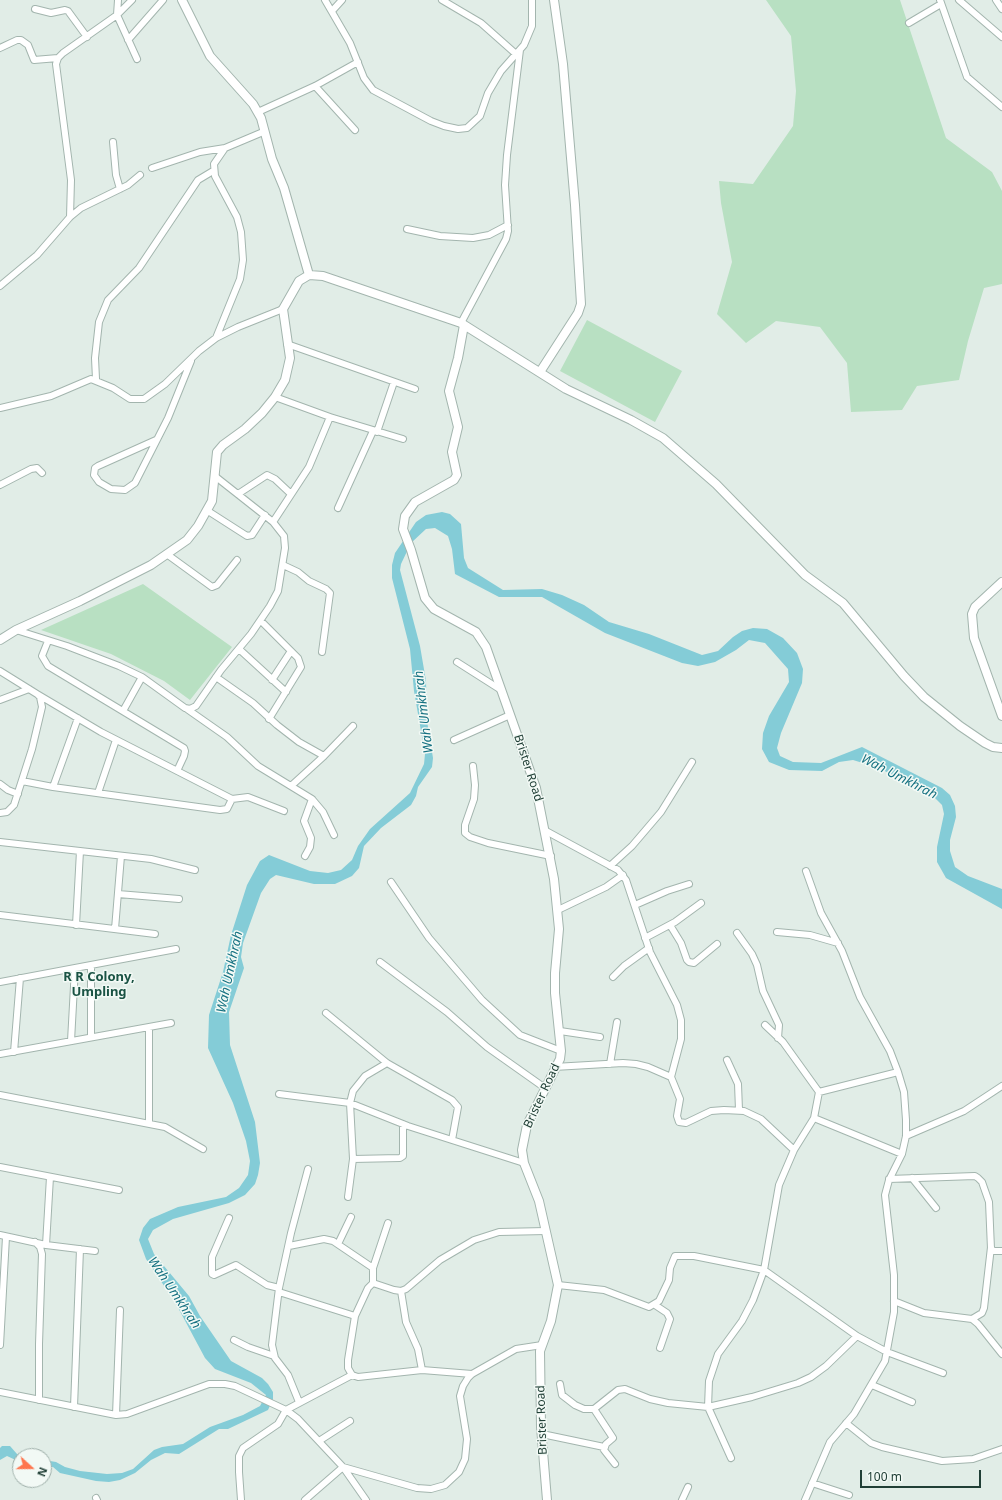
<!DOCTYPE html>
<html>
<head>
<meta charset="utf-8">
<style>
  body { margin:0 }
  #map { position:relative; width:1002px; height:1500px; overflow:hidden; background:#e1ede7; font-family:"Noto Sans",sans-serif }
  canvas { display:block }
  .north { position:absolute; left:12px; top:1448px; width:40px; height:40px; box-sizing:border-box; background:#f2f9f5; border:1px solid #9eafa9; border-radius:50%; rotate:111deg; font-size:11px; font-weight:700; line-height:16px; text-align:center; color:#203f36 }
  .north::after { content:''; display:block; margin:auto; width:14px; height:18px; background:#fe754e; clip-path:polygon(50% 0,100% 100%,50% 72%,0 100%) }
  .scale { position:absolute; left:860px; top:1470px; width:121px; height:18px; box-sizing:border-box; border:2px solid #203f36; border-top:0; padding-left:5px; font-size:12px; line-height:14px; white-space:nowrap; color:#203f36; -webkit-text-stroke:3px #f2f9f5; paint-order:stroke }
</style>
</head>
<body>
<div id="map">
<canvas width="1002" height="1500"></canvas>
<div class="north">N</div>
<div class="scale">100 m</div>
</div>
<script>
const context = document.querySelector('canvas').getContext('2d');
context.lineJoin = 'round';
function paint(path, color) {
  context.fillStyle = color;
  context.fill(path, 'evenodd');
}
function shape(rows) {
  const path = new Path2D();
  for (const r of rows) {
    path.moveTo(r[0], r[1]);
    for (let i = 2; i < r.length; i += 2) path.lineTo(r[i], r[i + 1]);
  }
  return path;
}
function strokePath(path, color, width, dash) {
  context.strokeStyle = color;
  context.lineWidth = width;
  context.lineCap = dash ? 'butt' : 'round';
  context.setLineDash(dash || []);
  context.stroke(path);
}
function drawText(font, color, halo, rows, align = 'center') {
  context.font = font + ' "Noto Sans",sans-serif';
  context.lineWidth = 3;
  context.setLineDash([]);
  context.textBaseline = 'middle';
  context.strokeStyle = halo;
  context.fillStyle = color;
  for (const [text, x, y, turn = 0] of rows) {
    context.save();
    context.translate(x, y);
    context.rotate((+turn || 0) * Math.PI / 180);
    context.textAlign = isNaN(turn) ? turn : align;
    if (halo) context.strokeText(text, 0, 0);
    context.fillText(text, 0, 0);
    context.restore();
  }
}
const green = shape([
  [766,0,900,0,946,138,992,172,1002,191,1002,284,984,288,968,341,959,380,917,386,902,410,851,412,847,363,820,327,776,321,746,343,717,314,732,262,721,203,719,181,753,184,793,126,796,91,791,36],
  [587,320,682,371,655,422,560,371],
  [143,584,232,647,190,700,164,681,111,654,41,630]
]);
const water = shape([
  [442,512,450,514,461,524,464,558,468,568,503,590,542,589,562,595,584,605,609,622,649,634,702,655,718,651,733,637,742,631,753,628,767,629,783,638,797,653,803,669,802,683,781,733,777,748,780,756,793,762,821,763,862,747,942,788,950,795,955,806,956,817,950,840,950,851,955,867,968,876,1002,889,1002,909,946,878,937,862,937,847,944,814,942,805,934,797,879,768,853,760,839,762,822,771,789,770,769,762,762,749,763,733,769,716,789,682,788,669,765,643,749,640,736,650,715,662,698,666,682,663,605,633,542,597,499,597,455,574,452,549,448,536,435,528,426,529,411,543,401,564,400,570,420,646,426,681,427,721,433,758,432,767,418,787,416,796,411,805,381,828,364,846,359,868,352,876,335,884,314,884,276,875,270,879,261,893,243,943,241,957,244,968,229,1012,230,1045,255,1122,260,1163,258,1175,255,1184,245,1195,229,1203,173,1219,153,1230,148,1239,154,1254,189,1296,200,1316,231,1361,262,1378,268,1384,273,1392,273,1399,268,1410,228,1429,219,1429,179,1454,165,1453,151,1460,135,1473,120,1480,109,1482,96,1481,60,1473,53,1467,44,1466,44,1460,56,1462,65,1467,80,1471,107,1474,122,1473,133,1469,154,1450,162,1447,183,1444,210,1427,243,1415,260,1406,266,1395,251,1383,215,1369,205,1358,175,1302,146,1259,139,1240,143,1228,150,1219,178,1207,226,1197,239,1188,248,1175,250,1161,246,1141,233,1103,208,1048,209,1015,223,972,231,935,247,885,260,861,269,855,310,871,328,873,341,870,352,860,358,846,370,829,410,793,424,764,425,754,414,691,410,649,392,578,392,565,395,553,416,522,426,515],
  [2,1446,10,1446,17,1454,22,1456,20,1456,20,1462,7,1456,0,1460,0,1448]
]);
const minor = shape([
  [118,0,117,15,137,59],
  [325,0,350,43,364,78,373,90,431,121,444,126,458,129,467,128,480,116,488,93,501,71,524,45,532,26,532,0],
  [442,0,481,23,516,54],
  [940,0,967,77,1002,107],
  [959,0,1002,37],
  [996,0,1002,9],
  [35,9,51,13,65,10,68,11,87,37],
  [332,11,342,0],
  [909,23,941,4],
  [128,40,163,0],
  [0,48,17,40,21,40,28,45,34,60,58,58],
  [315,86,355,130],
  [258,112,315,86,358,62],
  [113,142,116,175,120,189],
  [152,168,200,152,225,148],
  [70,217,71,180,56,64,58,58,63,53,117,15,132,0],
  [407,229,440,236,473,238,489,235,508,225],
  [0,286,37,255,70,217,81,208,128,185,140,175],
  [461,323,506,239,508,231,505,185,507,155,520,50],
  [216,338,240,279,243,260,241,232,237,217,215,176,214,164,225,148,263,132],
  [287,344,415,389],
  [96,379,95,358,99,322,108,300,139,268,198,180,213,171],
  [275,397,330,417,403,439],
  [0,408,51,396,91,379,113,388,130,399,144,399,165,384,199,351,216,338,238,327,283,309],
  [377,432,394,382],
  [156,440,98,466,95,468,94,475,99,482,111,489,125,490,135,483,168,418,191,361],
  [0,485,31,469,37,468,42,473],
  [238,494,267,475,275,479,291,494],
  [338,508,373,431],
  [208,511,247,536,252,535,265,515],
  [273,522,309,467,330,417],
  [168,555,212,587,217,585,237,560],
  [283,565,298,572,309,581,326,589,330,593,322,652],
  [261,621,298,658,301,667,269,719],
  [16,630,67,646,119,666,142,677,185,708,190,709,196,706,221,670,251,634,270,606,278,591,285,548,284,536,273,522,216,477],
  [48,641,42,656,48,666,184,748,185,751,184,756,177,771],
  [239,649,286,692],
  [457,662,501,690],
  [0,671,37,694,40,697,42,707,32,749,14,805,7,812,0,813],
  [216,677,253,703,277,725,299,742,324,756],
  [272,680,291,651],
  [37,694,101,732,232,799],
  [0,700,29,689],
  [187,709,227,737,258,766,312,799,323,812,334,835],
  [123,711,142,677],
  [454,740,510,715],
  [473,766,475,785,474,799,465,825,465,833,470,837,488,843,551,856],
  [22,781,53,787,220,810,227,809,232,799,248,797,284,811],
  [0,784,8,790,18,794],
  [291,786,324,756,353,726],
  [53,787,78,718],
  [98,793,116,740],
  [546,831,618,870,626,880,650,952,677,1005,681,1020,681,1039,671,1077],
  [0,842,151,859,195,870],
  [305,856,310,847,311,838,304,821,312,799],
  [610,866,632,846,661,812,692,762],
  [391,882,429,938,482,1000,520,1035,561,1051],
  [118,894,179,899],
  [635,905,667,891,689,884],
  [558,910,606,887,623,875],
  [0,915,155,934],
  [76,925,80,851],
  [670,925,681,943,687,960,689,962,694,963,717,944],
  [115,929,121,856],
  [777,932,810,935,838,943],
  [737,933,752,954,757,965,763,991,779,1025,778,1038],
  [645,938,675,922,701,903],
  [380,962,447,1012,487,1047,545,1088],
  [91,965,91,1037],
  [613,977,624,966,649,948],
  [0,982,176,949],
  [326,1013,387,1063,452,1100,458,1107,452,1140],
  [149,1027,149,1123],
  [560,1031,600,1037],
  [71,1041,75,968],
  [14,1052,20,978],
  [0,1054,171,1023],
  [727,1060,738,1084,739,1110],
  [610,1064,617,1022],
  [554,1067,623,1063,636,1064,648,1067,671,1077,680,1099,677,1116,679,1122,686,1123,711,1111,724,1110,744,1111,761,1119,794,1150],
  [819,1092,898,1072],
  [279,1094,350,1103,408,1126,524,1163],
  [0,1095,165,1127,203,1149],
  [814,1118,902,1154],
  [906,1136,964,1111,1002,1086],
  [353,1159,400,1158,403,1156,403,1124],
  [0,1167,119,1190],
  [912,1178,936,1208],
  [889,1179,975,1176,978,1178,982,1182,989,1202,991,1249,994,1251,1002,1251],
  [348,1197,353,1159,350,1103,353,1091,365,1076,387,1063],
  [229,1218,212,1257,212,1274,214,1275,236,1265,267,1285,279,1288],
  [0,1235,46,1245,95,1251],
  [35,1242,40,1247,42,1254,39,1344,39,1400],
  [338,1244,351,1217],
  [46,1245,50,1177],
  [289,1246,324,1239,333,1241,373,1268,373,1283],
  [373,1268,388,1223],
  [558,1285,604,1290,649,1307,659,1301,669,1280,670,1268,675,1256,694,1256,764,1270,857,1336,887,1352,943,1373],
  [401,1291,406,1322,418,1349,422,1370],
  [279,1292,355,1316],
  [894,1301,924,1313,972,1319,978,1324,1002,1354],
  [655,1305,667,1313,670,1319,660,1348],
  [972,1319,982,1313,984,1308,991,1247],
  [234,1340,248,1347,274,1356],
  [0,1345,6,1237],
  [472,1374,422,1370,358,1377,352,1375,348,1368,348,1360,355,1316,368,1288,373,1283,394,1290,401,1291,406,1289,440,1260,474,1240,499,1232,546,1231],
  [560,1384,562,1395,575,1405,584,1409,594,1409],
  [872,1385,912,1402],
  [0,1392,116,1415,127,1414,209,1384,225,1384,235,1386,286,1410,298,1419,343,1467,366,1500],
  [299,1402,288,1375,275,1358,272,1345,279,1288,291,1233,308,1169],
  [74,1407,80,1249],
  [116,1415,120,1310],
  [846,1423,871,1443,882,1447,942,1461,973,1459,1002,1449],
  [542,1434,604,1447],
  [319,1441,350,1421],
  [731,1458,708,1407,709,1381,718,1354,742,1321,753,1300,764,1270,779,1185,794,1150,814,1118,819,1092,783,1042,765,1025],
  [615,1464,604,1450,606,1444,613,1438,594,1409,618,1390,625,1389,650,1399,668,1403,708,1407,752,1397,798,1383,811,1377,826,1366,857,1336],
  [812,1483,849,1495],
  [96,1498,97,1500],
  [241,1500,239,1472,239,1456,243,1448,278,1424,286,1410,352,1375],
  [305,1500,343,1467,417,1488,431,1489,445,1485,459,1472,465,1459,467,1439,460,1396,463,1386,468,1378,472,1374,516,1349,542,1345],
  [682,1500,688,1487],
  [805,1500,830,1442,854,1414,885,1361,894,1312,894,1275,885,1195,889,1180,902,1154,906,1136,906,1120,904,1092,898,1072,890,1051,860,997,842,951,821,913,806,871]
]);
const tertiary = shape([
  [182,0,210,56,253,104,261,118,272,159,284,188,309,275],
  [464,325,458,358,449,391,458,427,452,452,457,475,454,480,415,502,405,516,403,529,411,550,425,598,434,609,476,632,486,647,536,788,554,879,559,929,555,973,555,993,561,1051,560,1059,527,1125,522,1150,524,1163,539,1201,558,1285,551,1321,540,1351,541,1427,547,1500],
  [540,372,578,313,581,304,575,205,563,64,554,0],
  [1002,582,975,607,972,614,974,638,1002,716],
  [0,640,16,630,80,601,151,565,187,540,198,526,212,501,217,452,223,445,245,429,262,413,275,397,285,380,290,358,283,309,299,281,309,275,323,276,461,323,566,389,631,420,663,438,716,484,805,575,843,603,904,676,924,697,960,726,985,743,993,747,1002,748]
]);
const streetNames = [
  ["Brister Road",528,768,72],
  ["Brister Road",542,1096,-65],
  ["Brister Road",542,1420,-92]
];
const waterNames = [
  ["Wah Umkhrah",424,712,-97],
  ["Wah Umkhrah",899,777,27],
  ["Wah Umkhrah",230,972,-78],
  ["Wah Umkhrah",174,1293,56]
];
const neighbourhoodNames = [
  ["R R Colony,",99,977],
  ["Umpling",99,992]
];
paint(green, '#b8e0c2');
paint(water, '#84ccd7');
strokePath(minor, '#a3b5ae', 8);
strokePath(tertiary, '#a3b5ae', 10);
strokePath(minor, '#fff', 6);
strokePath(tertiary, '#fff', 8);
drawText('12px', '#203f36', '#f2f9f5', streetNames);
drawText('italic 13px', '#157181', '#f2f9f5', waterNames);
drawText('bold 13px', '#1a5344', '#f2f9f5', neighbourhoodNames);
</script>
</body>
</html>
